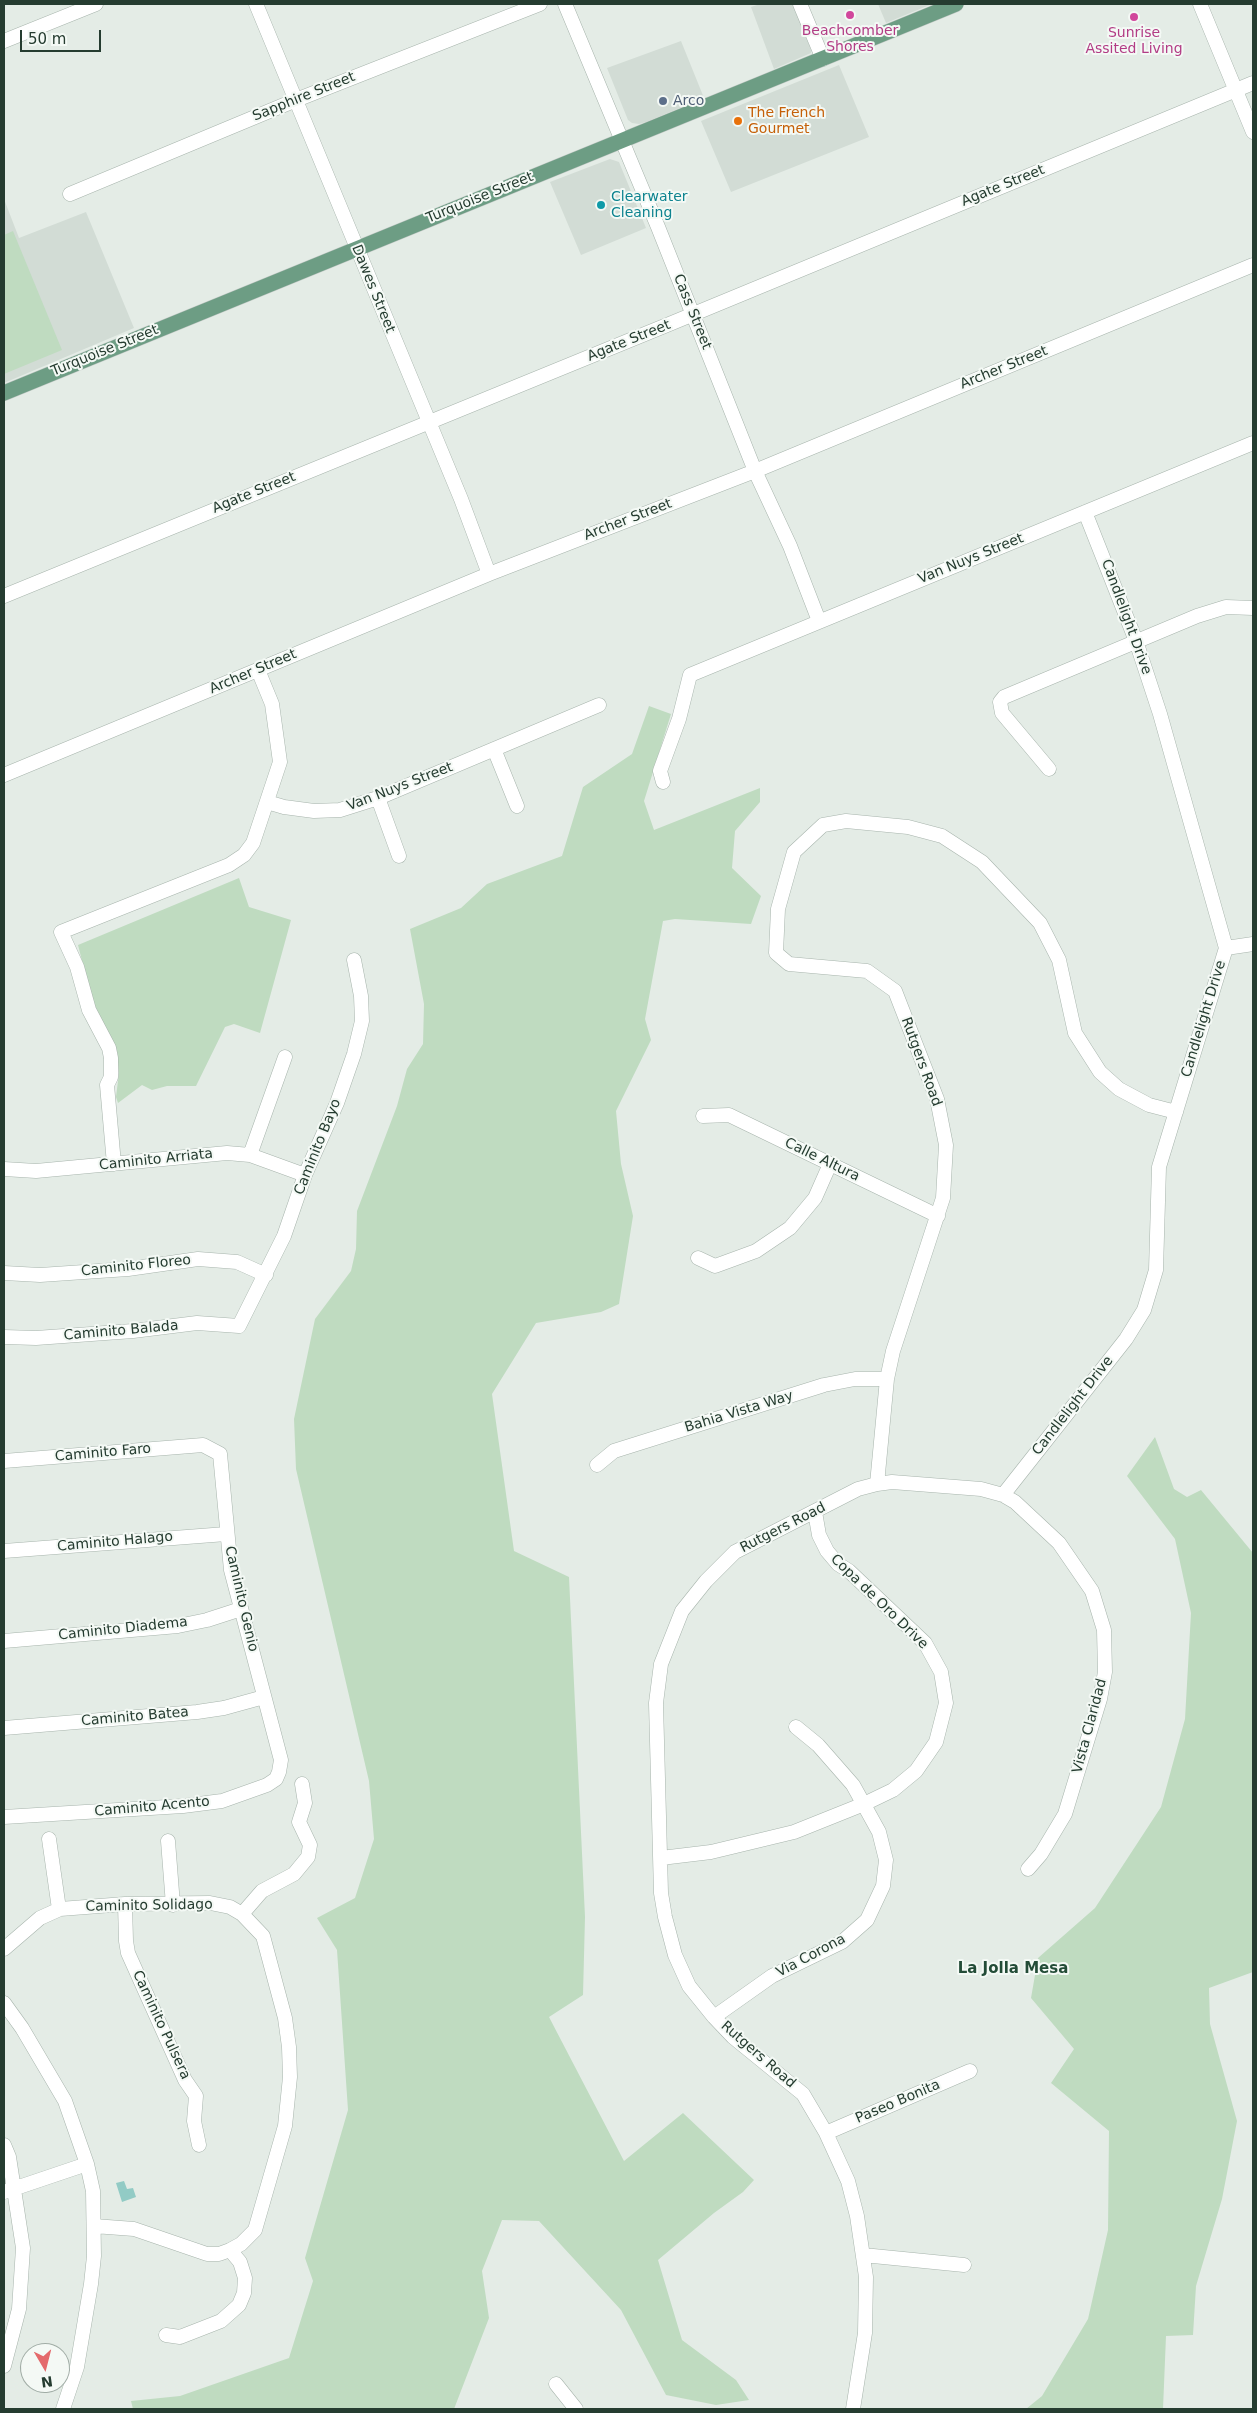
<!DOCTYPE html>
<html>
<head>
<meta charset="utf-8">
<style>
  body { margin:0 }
  #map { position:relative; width:1257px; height:2413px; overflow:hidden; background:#e4ece6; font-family:"DejaVu Sans",sans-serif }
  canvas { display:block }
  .frame { position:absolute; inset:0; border:5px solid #253c30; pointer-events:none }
  .north { position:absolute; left:20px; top:2343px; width:50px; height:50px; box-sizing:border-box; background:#f4f9f5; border:1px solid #a1ada6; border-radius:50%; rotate:172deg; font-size:14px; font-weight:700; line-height:20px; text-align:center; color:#253c30 }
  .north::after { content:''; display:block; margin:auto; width:18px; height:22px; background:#e46a6c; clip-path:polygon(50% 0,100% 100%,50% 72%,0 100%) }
  .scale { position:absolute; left:20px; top:30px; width:81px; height:22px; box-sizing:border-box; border:2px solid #253c30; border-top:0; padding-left:6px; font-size:15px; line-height:18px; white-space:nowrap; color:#253c30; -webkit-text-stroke:4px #f4f9f5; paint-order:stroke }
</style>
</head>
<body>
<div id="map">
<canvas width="1257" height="2413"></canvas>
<div class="frame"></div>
<div class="north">N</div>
<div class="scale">50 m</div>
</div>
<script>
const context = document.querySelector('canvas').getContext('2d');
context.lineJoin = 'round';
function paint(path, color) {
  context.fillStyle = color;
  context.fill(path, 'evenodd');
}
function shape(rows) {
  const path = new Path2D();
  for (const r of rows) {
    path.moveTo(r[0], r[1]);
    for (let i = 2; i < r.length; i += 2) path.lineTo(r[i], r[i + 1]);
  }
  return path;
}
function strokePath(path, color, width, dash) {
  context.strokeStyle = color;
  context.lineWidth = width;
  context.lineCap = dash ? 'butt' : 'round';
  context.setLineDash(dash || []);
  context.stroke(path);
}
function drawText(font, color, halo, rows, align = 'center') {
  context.font = font + ' "DejaVu Sans",sans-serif';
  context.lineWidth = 4;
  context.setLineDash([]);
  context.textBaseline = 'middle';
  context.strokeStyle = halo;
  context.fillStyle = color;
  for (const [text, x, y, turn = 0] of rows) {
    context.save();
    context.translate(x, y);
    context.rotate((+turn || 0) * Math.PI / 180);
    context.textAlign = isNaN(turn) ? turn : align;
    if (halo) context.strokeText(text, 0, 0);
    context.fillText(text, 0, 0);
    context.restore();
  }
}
const built = shape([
  [760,4,793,4,811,50,811,53,774,69,751,7],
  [878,4,932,4,886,23],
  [681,41,704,98,646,122,639,124,632,123,628,120,607,68],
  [839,65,869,137,731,192,701,121],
  [610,159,619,162,646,228,581,255,550,182],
  [4,199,19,238,86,212,134,328,4,383]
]);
const green = shape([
  [13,231,62,350,4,374,4,235],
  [649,706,671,714,644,801,654,830,760,788,760,802,735,831,732,868,761,896,751,924,675,919,663,921,645,1019,651,1040,616,1111,621,1164,633,1216,619,1304,601,1312,536,1323,492,1394,514,1551,569,1577,585,1917,583,1995,549,2017,624,2161,683,2113,754,2180,743,2192,714,2213,658,2260,682,2340,736,2380,749,2400,716,2405,666,2395,621,2310,539,2221,502,2220,482,2271,489,2318,454,2409,133,2409,131,2401,180,2396,289,2358,313,2281,305,2258,348,2110,337,1950,317,1918,355,1898,374,1839,369,1781,296,1469,294,1419,315,1319,351,1271,356,1249,357,1211,397,1106,407,1069,423,1044,424,1004,410,929,461,908,487,884,562,856,583,787,632,754],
  [239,878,249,907,291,920,260,1033,234,1024,225,1027,196,1086,167,1086,152,1090,142,1085,118,1103,116,1097,119,1073,117,1051,94,1008,78,945],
  [1155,1437,1174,1489,1187,1497,1201,1490,1253,1553,1253,1972,1209,1988,1210,2024,1237,2121,1222,2199,1196,2286,1193,2335,1166,2336,1163,2409,1026,2409,1042,2396,1088,2319,1108,2230,1109,2131,1051,2083,1074,2049,1031,1998,1038,1958,1095,1908,1161,1807,1185,1719,1191,1613,1175,1539,1127,1476]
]);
const water = shape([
  [124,2181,127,2189,133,2188,136,2197,122,2202,116,2183]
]);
const minor = shape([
  [256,4,461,499,489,574],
  [565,4,658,227,755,471,790,546,819,621],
  [800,4,823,59],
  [1200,4,1253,132],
  [4,41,96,4],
  [70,194,296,100,540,4],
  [4,596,667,325,1253,83],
  [494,749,517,806],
  [1049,769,1002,713,1000,702,1004,697,1197,616,1226,607,1253,608],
  [4,775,489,574,755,471,1253,265],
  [663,782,660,771,679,719,690,675,1253,443],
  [378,798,399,856],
  [267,802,284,807,314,811,340,810,378,798,599,705],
  [1226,948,1253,944],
  [703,1116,729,1115,938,1216],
  [250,1155,285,1057],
  [114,1164,107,1085,111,1077,111,1058,109,1048,89,1010,77,967,61,932,229,865,244,855,253,843,280,762,272,704,258,670],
  [4,1169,36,1171,227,1153,250,1155,305,1175],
  [698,1258,715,1266,756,1251,790,1228,815,1198,830,1164],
  [4,1273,40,1275,128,1269,198,1259,237,1262,266,1275],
  [4,1337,36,1338,133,1331,197,1323,239,1326,284,1236,305,1175,337,1103,354,1054,362,1021,361,996,354,960],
  [4,1461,203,1445,220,1454,231,1570,281,1760,279,1772,276,1779,267,1785,222,1801,183,1806,4,1817],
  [597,1465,614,1451,824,1385,855,1379,887,1379],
  [877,1484,887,1379,893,1351,943,1198,946,1145,937,1099,895,991,867,971,789,964,776,953,778,909,794,852,823,825,846,821,908,827,942,836,982,862,1040,923,1059,960,1075,1033,1100,1072,1119,1089,1149,1105,1176,1112],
  [1003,1495,1126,1339,1144,1310,1156,1270,1159,1167,1226,948,1160,714,1136,641,1085,512],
  [4,1551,226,1534],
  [4,1641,178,1626,207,1620,241,1609],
  [4,1728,197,1712,224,1708,264,1697],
  [49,1839,59,1909],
  [168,1841,173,1905],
  [661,1858,711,1852,794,1832,864,1804,893,1790,916,1771,936,1742,946,1703,941,1672,925,1643,849,1571,838,1564,827,1551,819,1535,815,1512],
  [125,1904,126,1941,128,1953,185,2080,196,2096,194,2121,199,2145],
  [242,1914,262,1891,294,1874,308,1857,310,1845,299,1822,305,1803,302,1784],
  [4,1949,40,1918,60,1909,125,1904,210,1903,230,1907,242,1914,263,1936,285,2018,289,2047,290,2077,285,2126,255,2230,241,2244,230,2250,219,2254,207,2254,134,2229,94,2226],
  [4,2003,22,2028,65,2101,87,2164,93,2191,94,2256,91,2284,77,2367,63,2409],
  [714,2017,772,1976,842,1942,867,1920,883,1886,886,1860,879,1832,853,1785,818,1745,796,1727],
  [826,2133,970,2071],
  [4,2145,9,2157,23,2248,19,2309,4,2366],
  [4,2192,87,2164],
  [863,2255,964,2265],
  [166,2335,180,2337,221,2321,239,2305,244,2293,245,2278,240,2262,230,2250],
  [556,2384,576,2409],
  [853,2409,865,2333,866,2277,857,2216,848,2181,826,2133,803,2094,733,2037,714,2017,689,1986,675,1955,665,1917,661,1893,656,1703,661,1664,682,1611,706,1581,735,1552,858,1489,877,1484,892,1482,981,1489,1003,1495,1015,1502,1059,1543,1092,1591,1104,1630,1105,1672,1100,1699,1065,1814,1041,1854,1028,1869]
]);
const major = shape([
  [4,393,956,4]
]);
const markers = [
  [850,15,5,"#d1479c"],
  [1134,17,5,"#d1479c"],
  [663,101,5,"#5c6f8a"],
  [738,121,5,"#e8710a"],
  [601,205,5,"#0f9aa8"]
];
const hotelNames = [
  ["Beachcomber",850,31],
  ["Shores",850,47],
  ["Sunrise",1134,33],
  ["Assited Living",1134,49]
];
const streetNames = [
  ["Sapphire Street",304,97,-22],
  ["Agate Street",1003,186,-22],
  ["Turquoise Street",480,198,-22],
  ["Dawes Street",373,289,68],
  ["Cass Street",692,312,68],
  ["Agate Street",629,341,-22],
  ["Turquoise Street",105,351,-22],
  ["Archer Street",1004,368,-22],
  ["Agate Street",254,493,-22],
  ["Archer Street",628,520,-21],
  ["Van Nuys Street",971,559,-22],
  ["Candlelight Drive",1126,617,70],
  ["Archer Street",253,672,-23],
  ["Van Nuys Street",400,787,-21],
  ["Candlelight Drive",1204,1019,-73],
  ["Rutgers Road",921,1062,70],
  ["Caminito Bayo",318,1147,-68],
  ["Caminito Arriata",156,1160,-6],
  ["Calle Altura",822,1160,26],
  ["Caminito Floreo",136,1266,-6],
  ["Caminito Balada",121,1331,-5],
  ["Candlelight Drive",1073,1406,-52],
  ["Bahia Vista Way",739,1412,-17],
  ["Caminito Faro",103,1453,-5],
  ["Rutgers Road",783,1528,-27],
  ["Caminito Halago",115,1542,-5],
  ["Caminito Genio",241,1599,77],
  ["Copa de Oro Drive",879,1602,44],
  ["Caminito Diadema",123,1629,-6],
  ["Caminito Batea",135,1717,-5],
  ["Vista Claridad",1090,1726,-75],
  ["Caminito Acento",152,1807,-5],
  ["Caminito Solidago",149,1906,-1],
  ["Via Corona",811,1956,-28],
  ["Caminito Pulsera",161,2025,65],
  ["Rutgers Road",758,2055,41],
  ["Paseo Bonita",898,2102,-23]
];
const serviceNames = [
  ["Arco",673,101]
];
const foodNames = [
  ["The French",748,113],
  ["Gourmet",748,129]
];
const cultureNames = [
  ["Clearwater",611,197],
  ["Cleaning",611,213]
];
const neighbourhoodNames = [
  ["La Jolla Mesa",1013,1969]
];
paint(built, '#d2dcd5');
paint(green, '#bfdbc0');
paint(water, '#92cbc5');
strokePath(minor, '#a7b4ac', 15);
strokePath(major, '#c2c8c5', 16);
strokePath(minor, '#fff', 14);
strokePath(major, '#6d9d84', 15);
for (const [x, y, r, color] of markers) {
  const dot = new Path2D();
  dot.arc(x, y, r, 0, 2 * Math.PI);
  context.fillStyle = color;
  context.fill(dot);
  strokePath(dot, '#f4f9f5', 2);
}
drawText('14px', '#b23c85', '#f4f9f5', hotelNames);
drawText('14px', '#253c30', '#f4f9f5', streetNames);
drawText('14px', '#4e5e75', '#f4f9f5', serviceNames, 'left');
drawText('14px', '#c56008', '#f4f9f5', foodNames, 'left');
drawText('14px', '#0d838f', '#f4f9f5', cultureNames, 'left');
drawText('bold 15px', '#234c37', '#f4f9f5', neighbourhoodNames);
</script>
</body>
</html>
